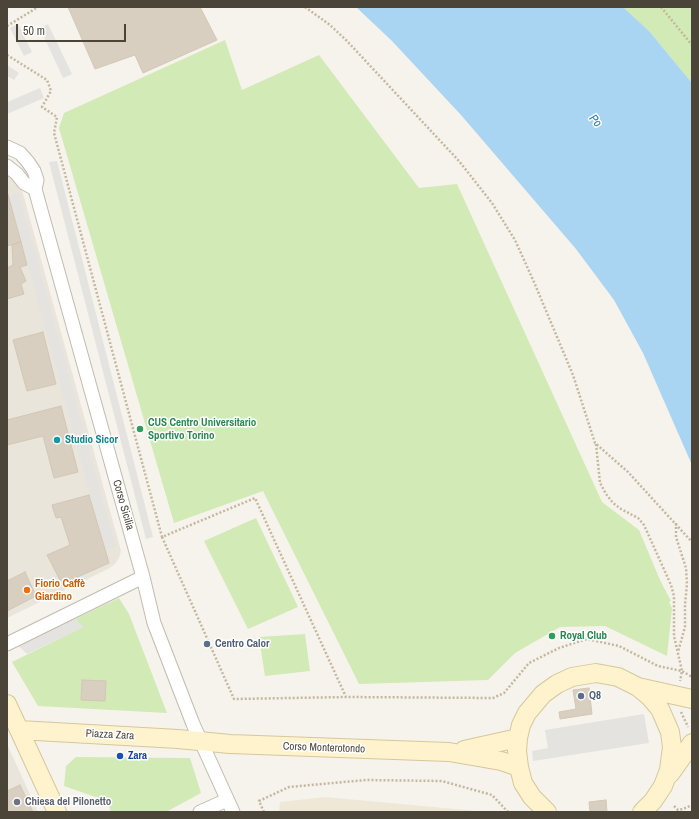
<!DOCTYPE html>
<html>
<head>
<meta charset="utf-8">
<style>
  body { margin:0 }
  #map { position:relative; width:699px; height:819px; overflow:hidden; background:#f6f3ec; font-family:"Archivo Narrow",sans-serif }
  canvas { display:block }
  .frame { position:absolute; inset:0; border:8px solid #4b4439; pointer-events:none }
  .scale { position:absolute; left:16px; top:24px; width:110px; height:18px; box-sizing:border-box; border:2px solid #4b4439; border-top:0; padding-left:5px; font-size:12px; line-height:14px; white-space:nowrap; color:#4b4439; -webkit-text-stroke:3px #fff; paint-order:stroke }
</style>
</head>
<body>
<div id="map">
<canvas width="699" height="819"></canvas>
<div class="frame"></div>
<div class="scale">50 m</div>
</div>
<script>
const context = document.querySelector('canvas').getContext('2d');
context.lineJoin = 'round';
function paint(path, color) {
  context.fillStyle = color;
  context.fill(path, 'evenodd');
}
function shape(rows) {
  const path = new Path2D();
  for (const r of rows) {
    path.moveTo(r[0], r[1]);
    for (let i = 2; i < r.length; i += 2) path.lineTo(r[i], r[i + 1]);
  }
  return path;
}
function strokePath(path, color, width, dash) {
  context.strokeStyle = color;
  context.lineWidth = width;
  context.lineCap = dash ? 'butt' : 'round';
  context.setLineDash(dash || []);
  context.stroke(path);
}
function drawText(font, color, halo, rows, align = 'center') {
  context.font = font + ' "Archivo Narrow",sans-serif';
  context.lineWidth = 3;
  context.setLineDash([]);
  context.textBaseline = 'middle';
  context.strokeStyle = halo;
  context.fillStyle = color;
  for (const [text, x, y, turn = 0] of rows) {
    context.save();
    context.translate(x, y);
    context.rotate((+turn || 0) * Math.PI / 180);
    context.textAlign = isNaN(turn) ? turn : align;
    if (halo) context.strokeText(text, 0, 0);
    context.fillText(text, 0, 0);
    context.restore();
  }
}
const residential = shape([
  [7,160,22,190,121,551,119,558,115,564,108,569,7,618],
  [7,744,38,812,7,812]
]);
const education = shape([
  [325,797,488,812,279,812,280,802]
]);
const green = shape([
  [623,7,692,7,692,83,649,31],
  [225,40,242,90,319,55,419,188,457,184,602,502,639,530,660,580,671,601,669,602,672,608,667,656,605,626,560,627,515,653,488,680,359,684,263,491,174,523,59,128,64,113],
  [256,518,298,607,248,629,204,541],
  [119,598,129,614,167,713,38,706,12,662,83,627,75,619],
  [305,634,310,671,265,676,259,637],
  [76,757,190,758,201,793,166,812,111,812,107,801,64,786,66,766]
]);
const parking = shape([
  [18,24,32,52,24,56,10,28],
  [48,24,72,74,63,78,40,28],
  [7,65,19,73,14,80,7,76],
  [40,88,44,98,7,114,7,102],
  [57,161,153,537,146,539,49,162],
  [19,193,116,547,105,550,9,196],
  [68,613,84,627,27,654,13,641],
  [644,714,649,743,533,761,532,751,548,748,545,730]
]);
const water = shape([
  [356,7,623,7,649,31,692,83,692,465,643,353,614,300,576,249,461,115,392,41]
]);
const building = shape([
  [68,7,200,7,217,40,143,73,135,55,95,69,68,7],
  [7,191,21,242,7,246,7,191],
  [21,242,27,265,20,267,26,281,21,284,24,294,7,299,7,268,13,265,12,245,21,242],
  [43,332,56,384,27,391,13,340,43,332],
  [61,406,78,472,54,478,43,436,7,445,7,420,61,406],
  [89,495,109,563,62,584,47,555,70,545,61,517,56,518,52,505,89,495],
  [25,572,36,596,7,611,7,581,25,572],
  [82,680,106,681,105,701,81,700,82,680],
  [589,688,592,714,560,719,559,712,576,709,573,690,589,688],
  [20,785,33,812,7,812,7,791,20,785],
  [606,800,607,812,590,812,589,802,606,800]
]);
const path = shape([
  [305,7,330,25,347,41,459,161,492,203,515,240,534,282,573,375,595,443,628,472,692,542],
  [661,7,692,45],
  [7,26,38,7],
  [7,55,47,80,51,91,42,107,57,117,54,133,162,537,255,498,346,697,493,698,504,693,529,663,559,648,587,639,619,646,658,666,682,671,692,677],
  [596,444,600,483,606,494,613,503,621,509,638,518,644,525,671,585,674,596,674,636,682,671,680,681],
  [676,523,676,537,686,568,687,584,685,604,685,627,678,652],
  [162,537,234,699,346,697],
  [681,712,688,727],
  [674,806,678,810,683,809,692,805],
  [264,812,259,801,289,787,366,780,442,781,492,795,508,812]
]);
const minor = shape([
  [7,147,20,153,28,162,34,171,37,180,35,189,143,577,154,623,193,724,233,812],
  [7,166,17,174,24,183,35,189],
  [7,644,143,577],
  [200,812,227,800]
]);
const secondary = shape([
  [638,687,650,697,660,709,670,732,672,747,669,770,663,786,653,801,642,812],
  [7,704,57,812],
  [19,730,178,739,230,744,449,752,501,761,519,767],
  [464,750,518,738],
  [670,774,692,743],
  [547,812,532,797,523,783,519,767,517,751,518,738,521,725,527,713,543,694,557,684,572,677,596,673,618,677,638,687,692,699]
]);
const markers = [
  [140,429,4,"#2e9e5b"],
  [57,440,4,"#0f9aa8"],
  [27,590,4,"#e8710a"],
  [552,636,4,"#2e9e5b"],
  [207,644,4,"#5c6f8a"],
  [581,696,4,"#5c6f8a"],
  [120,756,4,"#1a4fb4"],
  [17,802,4,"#6b7280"]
];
const leisureNames = [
  ["CUS Centro Universitario",148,423],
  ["Sportivo Torino",148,436],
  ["Royal Club",560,636]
];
const cultureNames = [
  ["Studio Sicor",65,440]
];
const streetNames = [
  ["Corso Sicilia",123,505,74],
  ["Piazza Zara",110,735,3],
  ["Corso Monterotondo",324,748,2]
];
const foodNames = [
  ["Fiorio Caffè",35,584],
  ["Giardino",35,597]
];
const serviceNames = [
  ["Centro Calor",215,644],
  ["Q8",589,696]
];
const transitNames = [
  ["Zara",128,756]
];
const worshipNames = [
  ["Chiesa del Pilonetto",25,802]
];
const waterNames = [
  ["Po",595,121,50]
];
paint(residential, '#eae5da');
paint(education, '#efe8d6');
paint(green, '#d2eab5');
paint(parking, '#e5e3e0');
paint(water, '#a9d4f2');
paint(building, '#d8cfc1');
strokePath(building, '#d3c7b4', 1);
strokePath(minor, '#c2bbae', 15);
strokePath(secondary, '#d6c79b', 20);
strokePath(path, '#c4b79f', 2.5, [2, 2]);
strokePath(minor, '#fff', 13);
strokePath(secondary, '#fff3cd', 18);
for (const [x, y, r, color] of markers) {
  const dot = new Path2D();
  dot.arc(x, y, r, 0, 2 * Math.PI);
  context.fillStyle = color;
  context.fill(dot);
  strokePath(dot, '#fff', 1.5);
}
drawText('bold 11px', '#27864d', '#fff', leisureNames, 'left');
drawText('bold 11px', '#0d838f', '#fff', cultureNames, 'left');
drawText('11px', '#4b4439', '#fff', streetNames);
drawText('bold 11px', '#c56008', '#fff', foodNames, 'left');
drawText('bold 11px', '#4e5e75', '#fff', serviceNames, 'left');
drawText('bold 11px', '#164399', '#fff', transitNames, 'left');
drawText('bold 11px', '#5b616d', '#fff', worshipNames, 'left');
drawText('italic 12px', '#2e7ab2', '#fff', waterNames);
</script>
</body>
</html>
